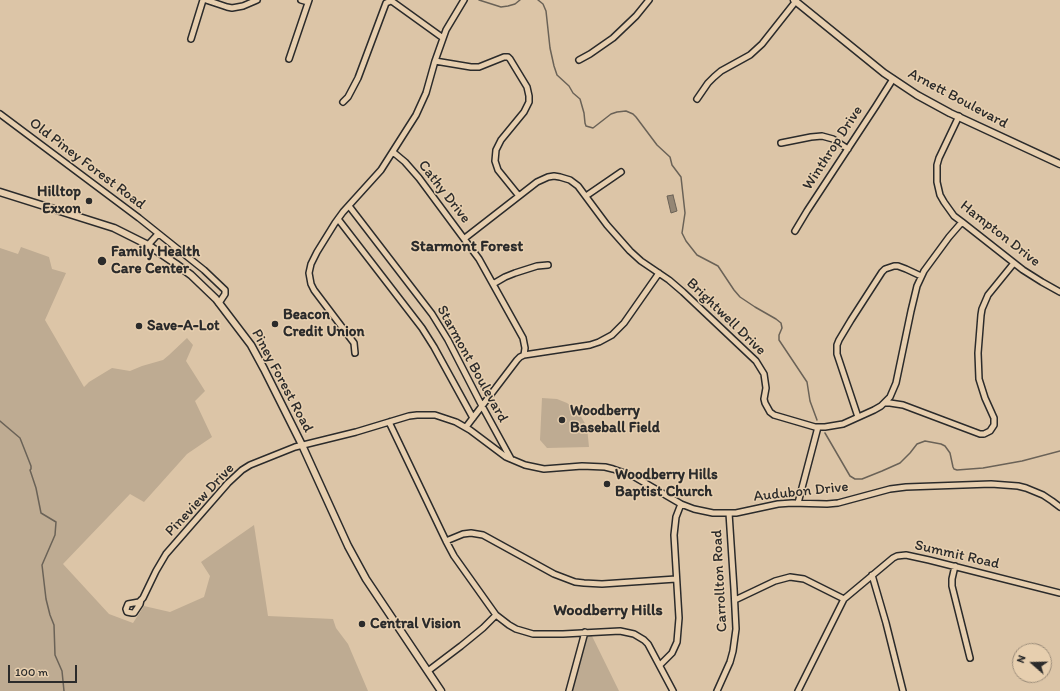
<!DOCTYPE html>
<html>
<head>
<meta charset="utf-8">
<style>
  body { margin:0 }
  #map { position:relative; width:1060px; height:691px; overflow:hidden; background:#dcc5a7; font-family:Itim,sans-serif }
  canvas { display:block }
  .north { position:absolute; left:1012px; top:643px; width:40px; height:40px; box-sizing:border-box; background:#e7cfaf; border:1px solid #9c8d7a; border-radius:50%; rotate:290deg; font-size:11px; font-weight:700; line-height:16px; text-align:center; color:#2b2b2b }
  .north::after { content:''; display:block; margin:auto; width:14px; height:18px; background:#2b2b2b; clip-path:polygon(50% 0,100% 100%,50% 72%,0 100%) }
  .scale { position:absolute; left:8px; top:665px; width:69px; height:18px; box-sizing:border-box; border:2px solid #2b2b2b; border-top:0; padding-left:5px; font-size:12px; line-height:14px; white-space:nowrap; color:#2b2b2b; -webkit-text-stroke:3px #e7cfaf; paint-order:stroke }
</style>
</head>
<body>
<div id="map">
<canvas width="1060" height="691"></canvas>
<div class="north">N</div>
<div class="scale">100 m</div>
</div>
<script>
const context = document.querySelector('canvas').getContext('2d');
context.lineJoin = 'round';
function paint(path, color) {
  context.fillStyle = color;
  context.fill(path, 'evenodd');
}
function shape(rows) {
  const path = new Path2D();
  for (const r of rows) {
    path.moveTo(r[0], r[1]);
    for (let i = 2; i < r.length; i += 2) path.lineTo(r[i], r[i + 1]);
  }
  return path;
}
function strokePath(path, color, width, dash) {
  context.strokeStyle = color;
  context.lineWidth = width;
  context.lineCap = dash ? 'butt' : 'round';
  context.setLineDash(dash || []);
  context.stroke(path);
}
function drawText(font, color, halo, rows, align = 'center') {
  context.font = font + ' Itim,sans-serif';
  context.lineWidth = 3;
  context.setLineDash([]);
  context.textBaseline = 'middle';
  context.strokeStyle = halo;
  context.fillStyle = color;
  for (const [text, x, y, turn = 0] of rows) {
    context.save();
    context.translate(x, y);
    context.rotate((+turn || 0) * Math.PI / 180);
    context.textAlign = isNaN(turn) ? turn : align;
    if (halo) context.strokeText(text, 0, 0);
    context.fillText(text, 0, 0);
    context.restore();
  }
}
const green = shape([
  [21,247,49,257,52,269,66,273,45,320,84,387,89,382,112,368,130,371,142,366,163,360,169,355,187,338,193,345,186,361,205,391,195,401,212,437,187,454,144,502,130,494,63,564,109,614,133,623,144,606,170,612,204,597,210,576,201,562,254,525,268,616,333,619,336,628,348,644,368,691,0,691,0,248,18,254],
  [542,398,557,399,567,403,579,413,587,427,589,447,547,448,540,440],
  [585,632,590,632,619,691,569,691]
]);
const water = shape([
  [673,195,677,211,671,213,667,196,673,195]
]);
const stream = shape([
  [479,0,501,7,508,6,515,4,520,0],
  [538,0,543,4,546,11,550,48,554,66,557,75,569,86,573,93,580,99,584,113,585,123,586,126,593,128,611,114,617,112,626,111,633,114,636,117,657,145,670,157,672,165,681,177,685,213,682,233,686,241,697,255,718,266,734,290,740,297,755,307,776,319,781,323,782,328,779,335,779,340,807,382,810,401,817,420],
  [0,421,20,438,31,466,31,469,30,470,36,488,41,513,56,522,55,535,42,565,46,599,50,615,54,625,55,655,62,671,64,691],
  [825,433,850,476,855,479,862,479,882,471,900,463,910,453,917,444,925,441,941,444,945,446,950,453,953,467,954,469,957,470,983,468,1022,461,1060,451]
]);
const minor = shape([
  [206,0,227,7,232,8,243,6,257,0],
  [301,0,308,2],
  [191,39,203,0],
  [289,59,309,0],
  [579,60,590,54,613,38,636,16,649,0],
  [435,61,471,67,479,67,504,57,508,57,510,59,527,87,529,96,529,102,524,112,501,140,496,150,495,161,498,170,519,196],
  [697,99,708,83,714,77,721,71,750,55,762,44,796,1],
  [343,102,348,97,358,78,386,3,391,1,393,2,443,38],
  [0,114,139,218,204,270,225,290,225,294,219,303],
  [959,116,939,158,937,165,937,182,940,195,944,202,954,216,962,222,1023,270,1042,282,1060,292],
  [781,143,811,137,822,136,833,139,848,149],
  [393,152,405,162,419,178,479,259,523,338,525,348,524,355],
  [586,196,621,172],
  [349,206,432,314,448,340,482,406,511,459],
  [338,219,422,328,434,347,473,418],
  [795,231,807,211,876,106,893,79],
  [465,238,537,182,548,177,554,176,560,177,570,180,578,186,607,225,630,251,641,261,669,280,683,292,756,361,764,374,766,388,764,399,765,403,770,412,774,415,815,427,825,427,843,424,874,410,881,406,890,397,896,383,911,311,917,286,924,271,949,237,962,222],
  [148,245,158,234],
  [493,284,505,277,515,273,537,266,548,265],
  [355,353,354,343,314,290,311,284,309,273,311,264,317,252,335,223,343,212,381,170,416,115,426,93,435,61,446,30,464,0],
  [885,403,890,403,903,405,980,434,984,434,990,431,994,425,994,418,985,398,979,379,978,353,981,315,982,309,988,295,1014,263],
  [858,417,837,354,837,345,839,340,851,320,882,272,885,269,894,266,898,266,906,269,921,276],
  [389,422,446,541,454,556,496,615,509,625,516,629,533,634,563,634,620,631,634,634,644,640,648,644,673,691],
  [466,427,517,360,520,357,524,355,590,345,599,342,612,335,624,323,659,273],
  [798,503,818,427],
  [446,541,463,534,471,533,483,535,554,574,575,582,584,583,602,584,676,579],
  [955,566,952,579,952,586,970,658],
  [872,575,886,623,903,691],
  [141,600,140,604,134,613,132,613,127,612,126,609,128,604,139,602,143,598,156,571,166,554,228,483,242,470,250,465,295,447,356,432,409,416,417,415,435,415,456,422,470,430,506,457,525,465,544,469,582,466,605,467,613,469,633,476,681,504,694,509,713,513,736,513,778,504,792,503,827,504,838,503,890,489,906,487,991,484,1018,486,1026,488,1043,495,1052,501,1060,507],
  [735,600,775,581,790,577,804,579,844,599],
  [660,665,672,653,677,642,679,618,674,535,676,517,681,504],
  [428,671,461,646,483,628,496,615],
  [569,691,585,632],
  [717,691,730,662,733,651,736,629,734,589,729,513],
  [798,691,844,599,893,558,897,556,906,555,929,560,1060,593]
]);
const major = shape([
  [794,0,884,73,917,95,950,113,1060,164],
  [0,192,114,228,148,245,176,264,191,275,216,299,251,345,264,369,302,445,348,546,366,579,441,691]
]);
const markers = [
  [89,201,4,"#2b2b2b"],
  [102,261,5,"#2b2b2b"],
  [275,324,4,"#2b2b2b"],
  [139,326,4,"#2b2b2b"],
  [562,420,4,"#2b2b2b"],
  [607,484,4,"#2b2b2b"],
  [362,624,4,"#2b2b2b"]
];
const streetNames = [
  ["Arnett Boulevard",958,99,28],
  ["Winthrop Drive",833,148,-57],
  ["Old Piney Forest Road",87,164,37],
  ["Cathy Drive",444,192,52],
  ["Hampton Drive",1000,234,38],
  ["Brightwell Drive",726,317,44],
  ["Starmont Boulevard",472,364,61],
  ["Piney Forest Road",282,381,62],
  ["Audubon Drive",801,492,-6],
  ["Pineview Drive",200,500,-47],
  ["Summit Road",957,555,13],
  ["Carrollton Road",720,581,-93]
];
const poiNames = [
  ["Hilltop",81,192,"right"],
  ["Exxon",81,209,"right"],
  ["Family Health",111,252],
  ["Care Center",111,269],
  ["Beacon",283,315],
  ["Credit Union",283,332],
  ["Save-A-Lot",147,326],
  ["Woodberry",570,411],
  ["Baseball Field",570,428],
  ["Woodberry Hills",615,475],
  ["Baptist Church",615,492],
  ["Central Vision",370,624]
];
const neighbourhoodNames = [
  ["Starmont Forest",467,247],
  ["Woodberry Hills",608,611]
];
paint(green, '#beab92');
paint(water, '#948674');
strokePath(water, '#6a6257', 1);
strokePath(stream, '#6a6257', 1.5);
strokePath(minor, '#2b2b2b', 8);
strokePath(major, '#2b2b2b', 9);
strokePath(minor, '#e7cfaf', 5);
strokePath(major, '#e7cfaf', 6);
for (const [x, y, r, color] of markers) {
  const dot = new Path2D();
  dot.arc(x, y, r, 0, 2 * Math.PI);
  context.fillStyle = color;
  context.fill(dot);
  strokePath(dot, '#e7cfaf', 1.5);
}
drawText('15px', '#2b2b2b', '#e7cfaf', streetNames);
drawText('bold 15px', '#2b2b2b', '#e7cfaf', poiNames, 'left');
drawText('bold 16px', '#2b2b2b', '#e7cfaf', neighbourhoodNames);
</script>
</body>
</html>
